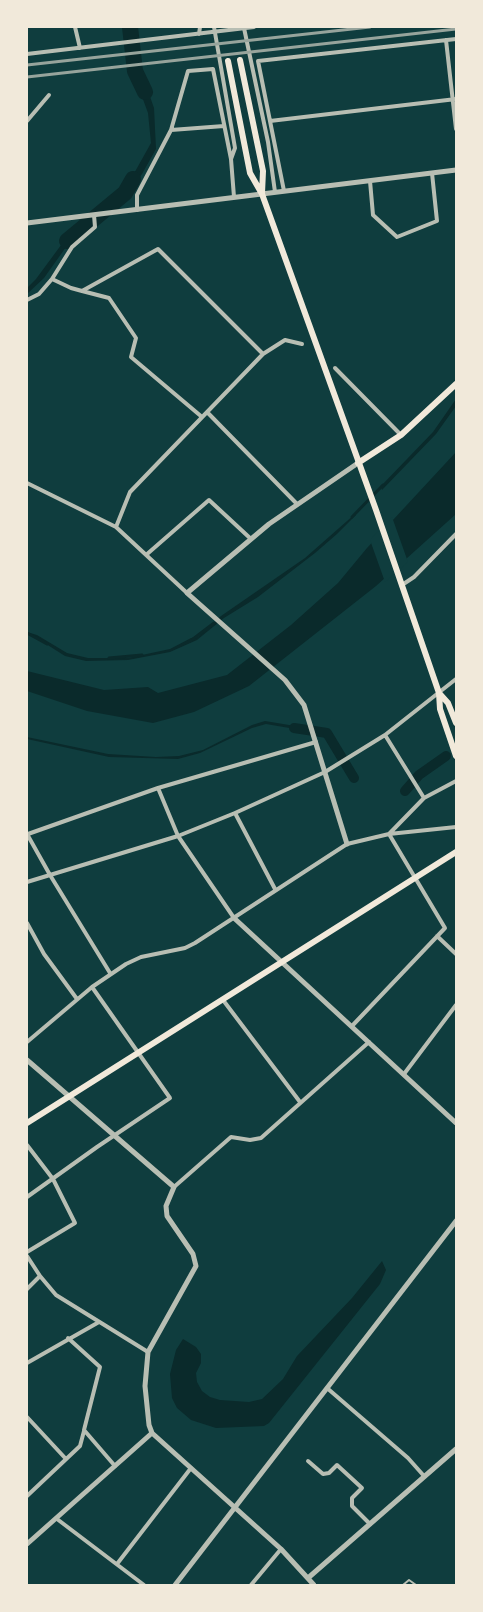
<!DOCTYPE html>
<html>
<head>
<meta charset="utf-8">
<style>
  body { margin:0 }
  #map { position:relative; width:483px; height:1612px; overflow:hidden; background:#0f3d3e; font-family:Overpass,sans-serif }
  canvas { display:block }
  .frame { position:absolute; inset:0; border:28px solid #f1e9da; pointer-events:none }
</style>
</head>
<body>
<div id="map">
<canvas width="483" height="1612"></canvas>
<div class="frame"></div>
</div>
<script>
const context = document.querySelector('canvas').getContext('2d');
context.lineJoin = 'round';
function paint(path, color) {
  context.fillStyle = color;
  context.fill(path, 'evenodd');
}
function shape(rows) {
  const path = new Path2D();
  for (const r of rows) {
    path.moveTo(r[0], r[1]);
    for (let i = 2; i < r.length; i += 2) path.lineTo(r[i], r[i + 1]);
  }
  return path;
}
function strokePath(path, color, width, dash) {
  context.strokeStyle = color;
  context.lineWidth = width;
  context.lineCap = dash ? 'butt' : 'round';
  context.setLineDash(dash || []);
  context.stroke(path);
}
const water = shape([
  [141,71,154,108,156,149,142,174,126,195,112,197,127,186,151,143,148,113,133,72],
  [86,227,71,240,44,278,27,294,27,288,36,279,67,237,76,228],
  [456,399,456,406,436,434,382,490,381,486,433,432],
  [456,452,456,514,376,586,249,686,194,712,153,723,87,711,27,691,27,671,104,690,148,687,158,693,227,675,291,625,338,583,367,548],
  [355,514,356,515,337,534,315,553,258,597,224,618,197,640,170,652,128,660,86,661,65,656,35,637,27,634,27,632,37,635,67,653,88,658,128,658,170,649,191,638,198,637,221,616,305,558],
  [265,721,307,728,307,731,266,724,252,728,200,753,178,759,109,757,27,739,27,737,108,754,156,757,179,756,203,750,252,725],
  [382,1261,386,1270,380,1284,269,1423,264,1426,216,1428,191,1420,177,1408,172,1398,170,1374,176,1350,183,1339,196,1347,201,1354,201,1363,196,1373,197,1382,202,1391,210,1397,220,1400,249,1402,262,1399,283,1379,297,1356,352,1298]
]);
const pier = shape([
  [392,517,408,562,385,582,370,540]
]);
const stream = shape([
  [352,517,383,485],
  [27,633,47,644],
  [193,639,214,623],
  [109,658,142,655]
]);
const canal = shape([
  [294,728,327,733,354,778],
  [405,791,419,775,446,756]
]);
const river = shape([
  [130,27,135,71,145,92],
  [67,241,125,193,133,179]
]);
const service = shape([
  [403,1585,409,1580,416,1585]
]);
const minor = shape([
  [75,27,80,48],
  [214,27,235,148,231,159,234,197],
  [244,28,268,142,275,192],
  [199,34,200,27],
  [446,40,456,129],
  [27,54,254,27],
  [27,121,49,95],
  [270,121,456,99],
  [171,130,224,126],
  [370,181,373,215,397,237,437,221,432,173],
  [284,191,258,61,456,39],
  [137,210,137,195,171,130,188,71,213,69,231,159],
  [52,279,72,247,95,227,94,215],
  [82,291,109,298,136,338,131,357,202,417],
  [27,300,39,294,52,279,71,288,82,291,158,249,263,354],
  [335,368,401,435],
  [207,412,297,504],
  [27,483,116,527,187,593],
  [116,527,130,492,263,354,285,340,302,344],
  [146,555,209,500,251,539],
  [402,585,414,577,456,534],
  [158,788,178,836,234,918],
  [424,798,456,781],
  [235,813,275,889],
  [27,834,50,875,110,973],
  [28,834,158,788,316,742],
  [27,882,178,836,235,813,325,772,385,735,456,679],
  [27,923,44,954,77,999],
  [437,936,456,954],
  [223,1000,300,1102],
  [352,1026,445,928,389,834,424,798,385,735],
  [27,1042,92,987,126,964,141,957,185,948,195,943,347,844,389,834,456,827],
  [404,1074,456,1005],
  [27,1145,53,1179,75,1223,27,1252],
  [174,1187,231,1137,250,1140,261,1138,369,1042],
  [27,1197,97,1147,170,1098,92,987],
  [27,1256,40,1276,56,1295,148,1352],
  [27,1289,40,1276],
  [68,1338,100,1367,84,1430,115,1466],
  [27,1363,99,1322],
  [327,1388,408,1458,424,1476],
  [27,1417,66,1459],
  [308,1461,323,1474,329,1473,337,1465,362,1488,352,1498,352,1506,370,1524],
  [27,1496,80,1446,84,1431],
  [57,1519,144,1585],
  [117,1564,191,1468],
  [251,1585,281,1549]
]);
const tertiary = shape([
  [27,223,456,170],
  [347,844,304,705,285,680,187,593,269,524,358,463],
  [234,918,456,1123],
  [27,1060,174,1187,166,1206,167,1216,193,1254,196,1266,148,1352,145,1386,149,1425,152,1433,281,1549,314,1585],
  [27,1544,152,1433],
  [308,1578,456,1449],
  [175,1585,456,1221]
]);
const primary = shape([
  [240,60,263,171,262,193],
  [228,61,250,173,262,194,376,510,439,693,440,709,456,756],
  [358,463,401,435,456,384],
  [439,693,448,703,456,723],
  [27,1123,456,852]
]);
const rail = shape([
  [27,65,370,27],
  [27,77,456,29]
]);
paint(water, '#0a2a2b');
paint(pier, '#0f3d3e');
strokePath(stream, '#0a2a2b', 3);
strokePath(canal, '#0a2a2b', 10);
strokePath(river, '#0a2a2b', 16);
strokePath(service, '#b8beb3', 2);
strokePath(minor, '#b8beb3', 4);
strokePath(tertiary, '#b8beb3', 5);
strokePath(primary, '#f1e9da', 6);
strokePath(rail, '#97a49c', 3);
</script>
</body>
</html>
